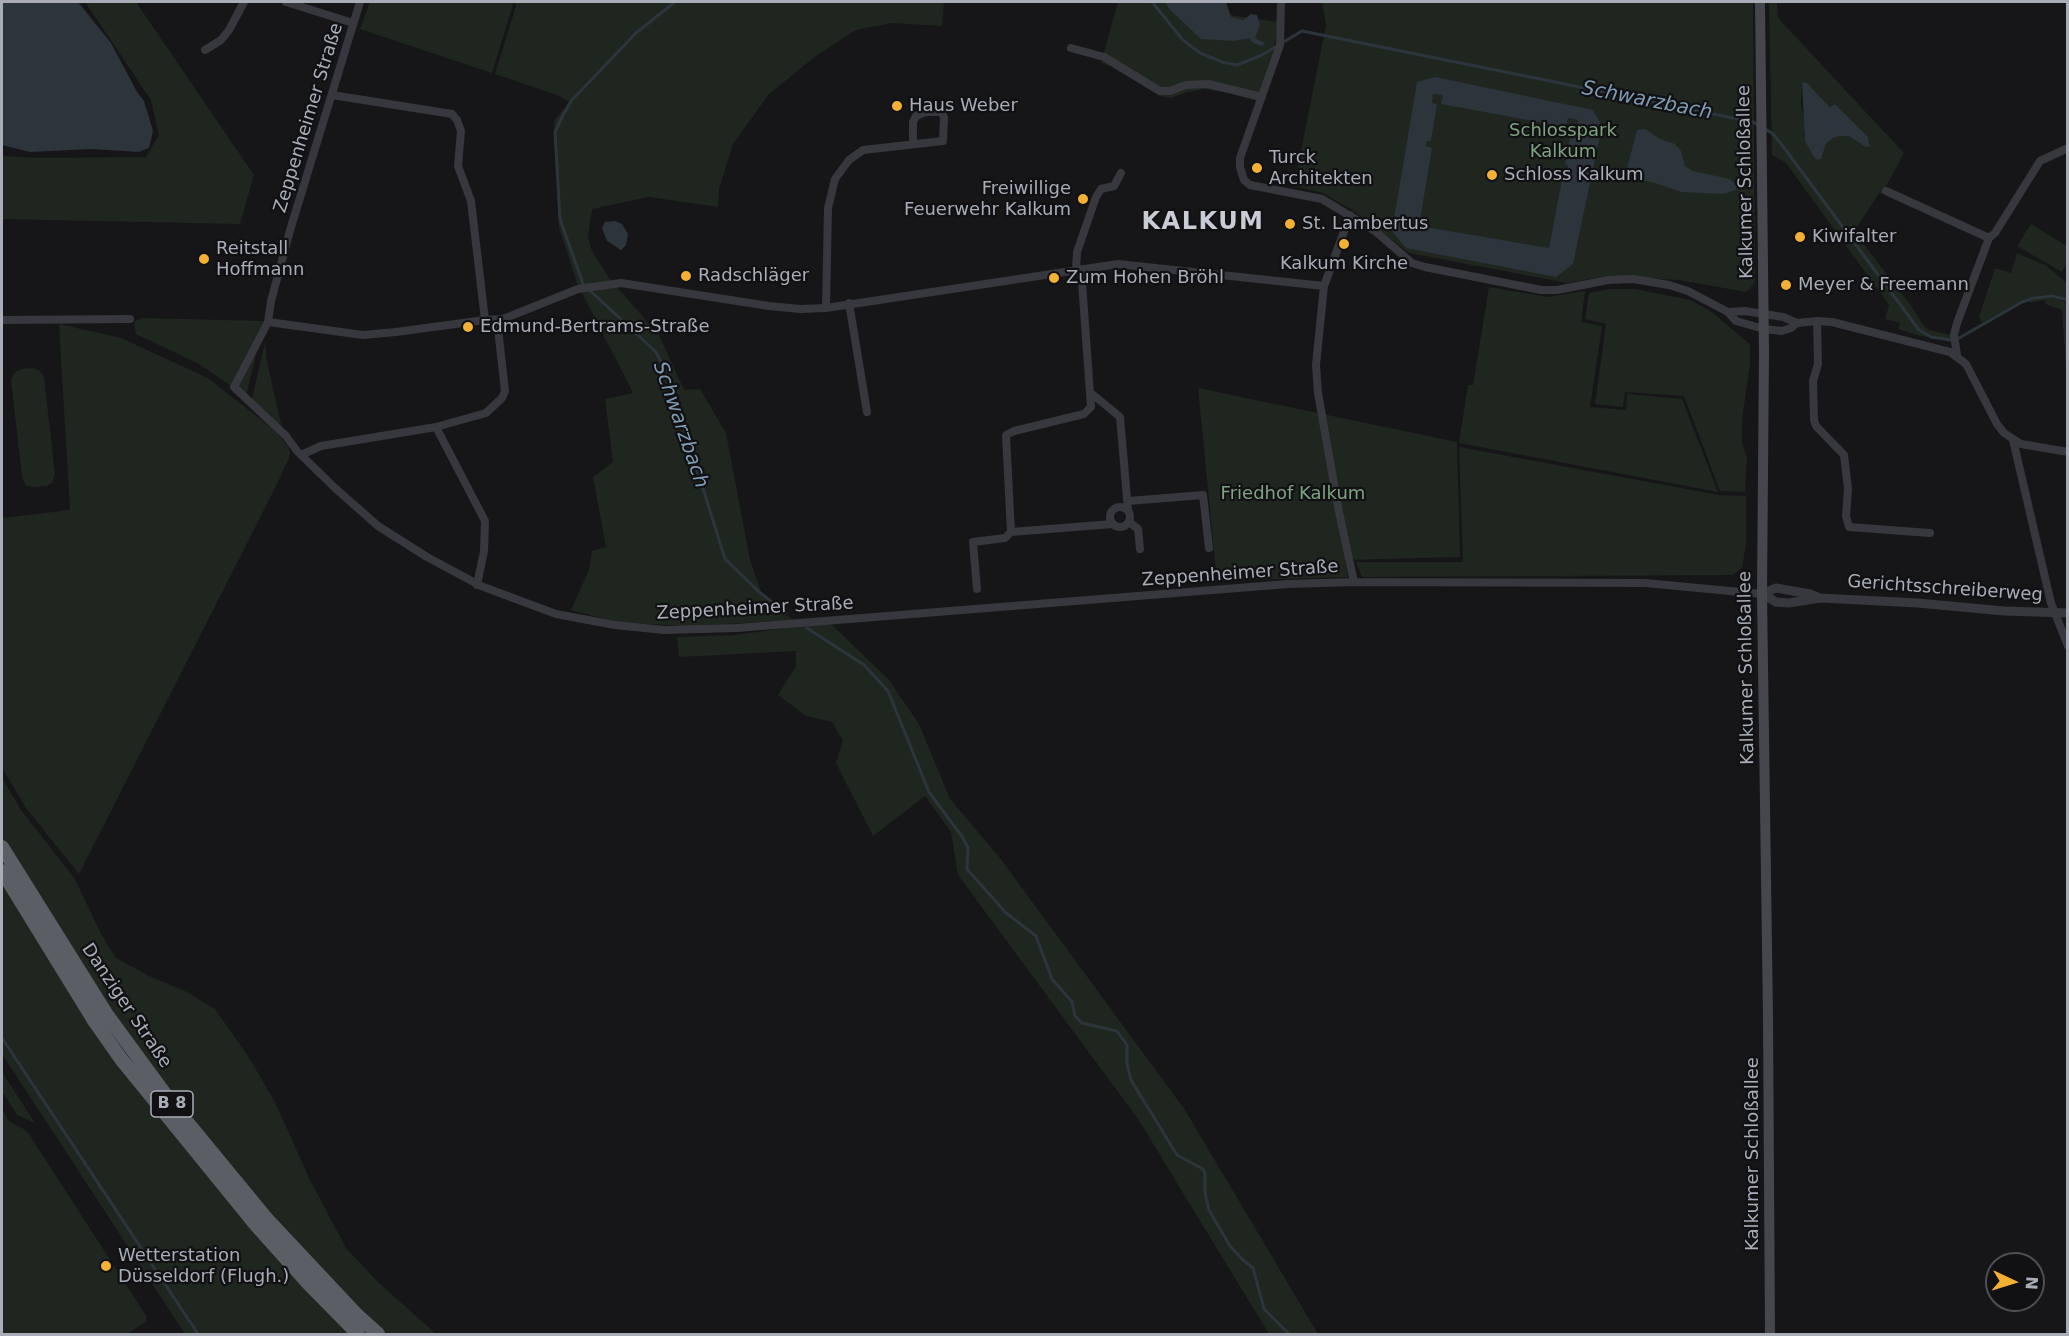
<!DOCTYPE html>
<html>
<head>
<meta charset="utf-8">
<style>
  body { margin:0 }
  #map { position:relative; width:2069px; height:1336px; overflow:hidden; background:#161618; font-family:"DejaVu Sans",sans-serif }
  canvas { display:block }
  .frame { position:absolute; inset:0; border:3px solid #a8adb8; pointer-events:none }
  .north { position:absolute; left:1985px; top:1252px; width:60px; height:60px; box-sizing:border-box; background:#111113; border:2px solid #4d4f55; border-radius:50%; rotate:94deg; font-size:16px; font-weight:700; line-height:24px; text-align:center; color:#a8adb8 }
  .north::after { content:''; display:block; margin:auto; width:21px; height:27px; background:#f2b134; clip-path:polygon(50% 0,100% 100%,50% 72%,0 100%) }
</style>
</head>
<body>
<div id="map">
<canvas width="2069" height="1336"></canvas>
<div class="frame"></div>
<div class="north">N</div>
</div>
<script>
const context = document.querySelector('canvas').getContext('2d');
context.lineJoin = 'round';
function paint(path, color) {
  context.fillStyle = color;
  context.fill(path, 'evenodd');
}
function shape(rows) {
  const path = new Path2D();
  for (const r of rows) {
    if (r.length === 3) {
      path.moveTo(r[0] + r[2], r[1]);
      path.arc(r[0], r[1], r[2], 0, 2 * Math.PI);
      continue;
    }
    path.moveTo(r[0], r[1]);
    for (let i = 2; i < r.length; i += 2) path.lineTo(r[i], r[i + 1]);
  }
  return path;
}
function strokePath(path, color, width, dash) {
  context.strokeStyle = color;
  context.lineWidth = width;
  context.lineCap = dash ? 'butt' : 'round';
  context.setLineDash(dash || []);
  context.stroke(path);
}
function drawText(font, color, halo, rows, align = 'center') {
  context.font = font + ' "DejaVu Sans",sans-serif';
  context.lineWidth = 4.5;
  context.setLineDash([]);
  context.textBaseline = 'middle';
  context.strokeStyle = halo;
  context.fillStyle = color;
  for (const [text, x, y, turn = 0] of rows) {
    context.save();
    context.translate(x, y);
    context.rotate((+turn || 0) * Math.PI / 180);
    context.textAlign = isNaN(turn) ? turn : align;
    if (halo) context.strokeText(text, 0, 0);
    context.fillText(text, 0, 0);
    context.restore();
  }
}
const green = shape([
  [85,2,136,2,254,175,240,224,2,219,2,156,37,158,146,157,159,135,151,100],
  [370,2,512,2,513,5,492,73,360,29],
  [515,2,944,2,942,26,892,23,856,30,816,56,769,94,733,144,719,189,718,207,649,197,592,209,588,238,592,251,609,278,659,335,684,390,700,389,726,433,750,560,763,597,793,620,693,626,622,623,571,610,589,570,592,551,606,547,593,477,613,462,605,399,633,393,577,283,559,227,554,121,569,102,560,96,495,74,516,6],
  [1118,2,1216,2,1223,14,1279,22,1273,55,1257,101,1229,93,1204,89,1185,93,1171,98,1160,96,1110,66,1101,63],
  [1322,2,1753,2,1755,283,1746,292,1679,280,1606,276,1567,283,1409,253,1354,211,1323,193,1294,186,1326,25],
  [1769,2,1777,2,1778,18,1904,153,1882,194,1879,193,1854,232,1910,304,1924,326,1929,330,1951,335,1951,339,1920,336,1898,329,1900,323,1885,319,1889,305,1786,163,1772,155],
  [1802,82,1810,86,1830,107,1835,104,1868,137,1870,146,1849,136,1839,136,1833,138,1826,144,1822,156,1804,135,1805,122,1801,105],
  [2031,224,2067,246,2067,263,2062,272,2017,246],
  [2017,253,2045,265,2067,283,2067,298,2053,295,2035,296,2023,300,1982,323,1979,317,1995,268,2011,273],
  [1489,287,1548,297,1585,291,1581,322,1602,326,1590,407,1626,410,1627,394,1682,399,1718,492,1459,443,1468,385,1473,385],
  [1610,289,1635,289,1690,300,1712,312,1750,344,1750,365,1742,419,1742,442,1747,458,1745,492,1720,491,1684,396,1625,392,1623,407,1595,404,1606,324,1585,319,1589,293],
  [2045,296,2067,302,2067,382,2062,310,2045,304,2045,300,2029,303,2029,300],
  [142,318,264,321,246,396,199,364,136,334,134,324,135,321],
  [59,324,121,338,208,378,274,430,288,446,290,452,289,458,275,488,79,874,26,808,2,768,2,518,70,510],
  [265,343,267,362,282,428,251,403],
  [33,368,40,371,44,377,55,474,52,483,47,486,35,487,26,486,22,476,11,380,14,373,21,369],
  [1198,388,1457,442,1460,557,1345,560,1348,577,1217,581],
  [1459,447,1719,495,1746,496,1746,544,1742,568,1733,575,1362,577,1356,562,1463,562],
  [829,622,889,680,919,724,950,799,1000,858,1185,1110,1318,1334,1269,1334,1138,1119,958,875,951,832,925,796,873,836,836,763,843,741,832,722,806,716,778,695,796,666,796,651,679,657,677,637,735,635],
  [2,778,21,810,75,879,101,934,116,958,149,976,185,991,215,1009,248,1056,275,1102,310,1180,346,1248,378,1282,436,1334,185,1334,2,1054],
  [2,1072,35,1123,17,1115,2,1091],
  [2,1109,9,1121,27,1131,147,1317,146,1322,127,1334,2,1334]
]);
const water = shape([
  [2,2,78,2,111,43,137,92,144,101,153,131,149,148,139,152,92,149,30,152,2,145],
  [1165,2,1226,2,1231,17,1243,20,1251,14,1257,15,1260,25,1255,38,1265,43,1262,46,1253,43,1249,38,1234,41,1201,39,1169,9],
  [1435,77,1593,110,1602,126,1573,264,1556,277,1406,248,1392,231,1417,82],
  [1433,94,1443,95,1441,104,1566,127,1568,118,1578,120,1576,131,1571,130,1565,165,1568,165,1567,169,1564,169,1549,248,1419,226,1432,148,1426,146,1427,141,1431,141,1437,104,1432,103],
  [1802,82,1807,83,1830,107,1835,104,1868,137,1870,146,1866,147,1849,136,1839,136,1833,138,1826,144,1821,159,1817,160,1814,157,1805,141],
  [1645,129,1660,139,1675,144,1681,151,1685,166,1693,171,1730,179,1737,186,1736,190,1723,194,1681,192,1655,183,1636,179,1626,172,1637,130],
  [615,221,622,224,628,234,626,245,621,250,607,241,602,228,605,222]
]);
const stream = shape([
  [675,2,636,33,572,100,563,115,555,132,560,219,583,284,656,352,668,376,725,559,758,591,786,613],
  [1152,2,1183,40,1200,53,1222,62,1237,65,1260,56,1302,31,1753,122,1758,125],
  [1763,128,1772,133,1782,145,1919,330,1931,337,1951,340,1959,338,2022,302,2034,298,2052,296,2068,300],
  [807,628,864,665,888,691,929,792,963,838,968,848,967,869,1005,912,1036,936,1052,979,1072,1002,1075,1016,1082,1023,1117,1031,1127,1045,1127,1064,1131,1080,1177,1155,1203,1169,1205,1174,1205,1193,1209,1210,1230,1246,1243,1260,1253,1268,1264,1309,1289,1334],
  [2,1038,198,1334]
]);
const minor = shape([
  [286,2,353,23],
  [360,2,291,227,271,301,268,322,234,387,286,436,297,451,335,488,378,526,427,557,481,586,556,614,615,625,664,630,737,628,1288,584,1354,582,1645,583,1762,594],
  [1281,2,1280,45,1240,158,1240,167,1244,180,1250,185,1322,199,1375,231,1412,263,1425,267,1541,290,1557,290,1608,280,1633,279,1669,285,1688,291,1728,312,1736,321,1764,329,1782,331,1791,328,1797,323,1817,321,1832,322,1950,352,1966,364,1997,424,2004,433,2021,444,2068,452],
  [1071,48,1104,57,1160,91,1170,91,1186,85,1208,84,1262,97],
  [205,50,221,40,229,30,244,2],
  [332,95,452,114,457,120,461,131,458,166,471,201,485,320],
  [1886,191,1989,238],
  [1350,215,1324,286,1316,365,1318,393,1339,512,1354,582],
  [1076,269,1077,252,1096,197,1101,189,1114,186,1121,173],
  [849,303,867,412],
  [826,308,828,208,835,179,849,160,863,150,943,141,944,117,941,112,925,112,916,116,913,122,913,144],
  [1728,312,1745,311,1783,317,1797,323],
  [2,320,130,319],
  [1817,321,1818,364,1813,381,1814,420,1816,426,1844,455,1848,489,1846,516,1849,527,1930,533],
  [268,322,363,335,396,332,485,320,503,319,578,289,621,283,769,306,800,309,826,308,1118,264,1324,286],
  [1957,355,1954,335,1957,323,1989,238,1995,233,2040,161,2068,148],
  [1091,393,1120,417,1128,510],
  [436,427,485,521,484,551,477,585],
  [2013,440,2051,603,2068,646],
  [301,455,321,446,436,427,486,413,502,398,505,391,497,320],
  [1128,501,1203,495,1209,548],
  [1120,517,10],
  [1129,522,1138,529,1140,549],
  [1011,532,1006,435,1014,431,1084,414,1091,407,1081,269],
  [977,589,973,542,1005,538,1011,532,1113,524]
]);
const tertiary = shape([
  [1762,594,1776,602,1789,603,1820,598,1918,603,2004,611,2068,613],
  [1762,594,1776,588,1810,594,1820,598]
]);
const secondary = shape([
  [1760,2,1764,352,1762,594,1768,1018,1770,1334]
]);
const trunk = shape([
  [2,847,107,1015,173,1105,266,1218,357,1315,378,1334],
  [2,871,95,1022,121,1059,256,1225,308,1283,358,1334]
]);
const markers = [
  [897,106,6,"#f2b134"],
  [1257,168,6,"#f2b134"],
  [1492,175,6,"#f2b134"],
  [1083,199,6,"#f2b134"],
  [1290,224,6,"#f2b134"],
  [1800,237,6,"#f2b134"],
  [1344,244,6,"#f2b134"],
  [204,259,6,"#f2b134"],
  [686,276,6,"#f2b134"],
  [1054,278,6,"#f2b134"],
  [1786,285,6,"#f2b134"],
  [468,327,6,"#f2b134"],
  [106,1266,6,"#f2b134"]
];
const shields = [
  [172,1104,42]
];
const shieldNames = [
  ["B 8",172,1104]
];
const poiNames = [
  ["Haus Weber",909,106],
  ["Turck",1269,158],
  ["Architekten",1269,179],
  ["Schloss Kalkum",1504,175],
  ["Freiwillige",1071,189,"right"],
  ["Feuerwehr Kalkum",1071,210,"right"],
  ["St. Lambertus",1302,224],
  ["Kiwifalter",1812,237],
  ["Reitstall",216,249],
  ["Hoffmann",216,270],
  ["Kalkum Kirche",1344,264,"center"],
  ["Radschläger",698,276],
  ["Zum Hohen Bröhl",1066,278],
  ["Meyer & Freemann",1798,285],
  ["Edmund-Bertrams-Straße",480,327],
  ["Wetterstation",118,1256],
  ["Düsseldorf (Flugh.)",118,1277]
];
const streetNames = [
  ["Zeppenheimer Straße",309,118,-73],
  ["Kalkumer Schloßallee",1746,182,-91],
  ["Zeppenheimer Straße",1240,574,-4],
  ["Gerichtsschreiberweg",1945,589,4],
  ["Zeppenheimer Straße",755,609,-3],
  ["Kalkumer Schloßallee",1747,668,-91],
  ["Danziger Straße",126,1006,56],
  ["Kalkumer Schloßallee",1753,1154,-90]
];
const parkNames = [
  ["Schlosspark",1563,131],
  ["Kalkum",1563,152],
  ["Friedhof Kalkum",1293,494]
];
const waterNames = [
  ["Schwarzbach",1647,101,11],
  ["Schwarzbach",680,425,71]
];
const districtNames = [
  ["KALKUM",1203,223]
];
paint(green, '#1e261f');
paint(water, '#2c353c');
strokePath(stream, '#2c353c', 3);
strokePath(minor, '#37383d', 8);
strokePath(tertiary, '#37383d', 9);
strokePath(secondary, '#45474d', 10);
strokePath(trunk, '#5b5e65', 14);
for (const [x, y, r, color] of markers) {
  const dot = new Path2D();
  dot.arc(x, y, r, 0, 2 * Math.PI);
  context.fillStyle = color;
  context.fill(dot);
  strokePath(dot, '#111113', 2);
}
for (const [x, y, w] of shields) {
  const box = new Path2D();
  box.roundRect(x - w / 2, y - 13, w, 26, 4.5);
  context.fillStyle = '#111113';
  context.fill(box);
  strokePath(box, '#a8adb8', 1.5);
}
drawText('bold 16px', '#a8adb8', null, shieldNames);
drawText('18px', '#a8adb8', '#111113', poiNames, 'left');
drawText('18px', '#a8adb8', '#111113', streetNames);
drawText('18px', '#7fa381', '#111113', parkNames);
drawText('italic 20px', '#7f9bb3', '#111113', waterNames);
context.letterSpacing = '1.5px';
drawText('bold 24px', '#c9ccd4', '#111113', districtNames);
context.letterSpacing = '0px';
</script>
</body>
</html>
